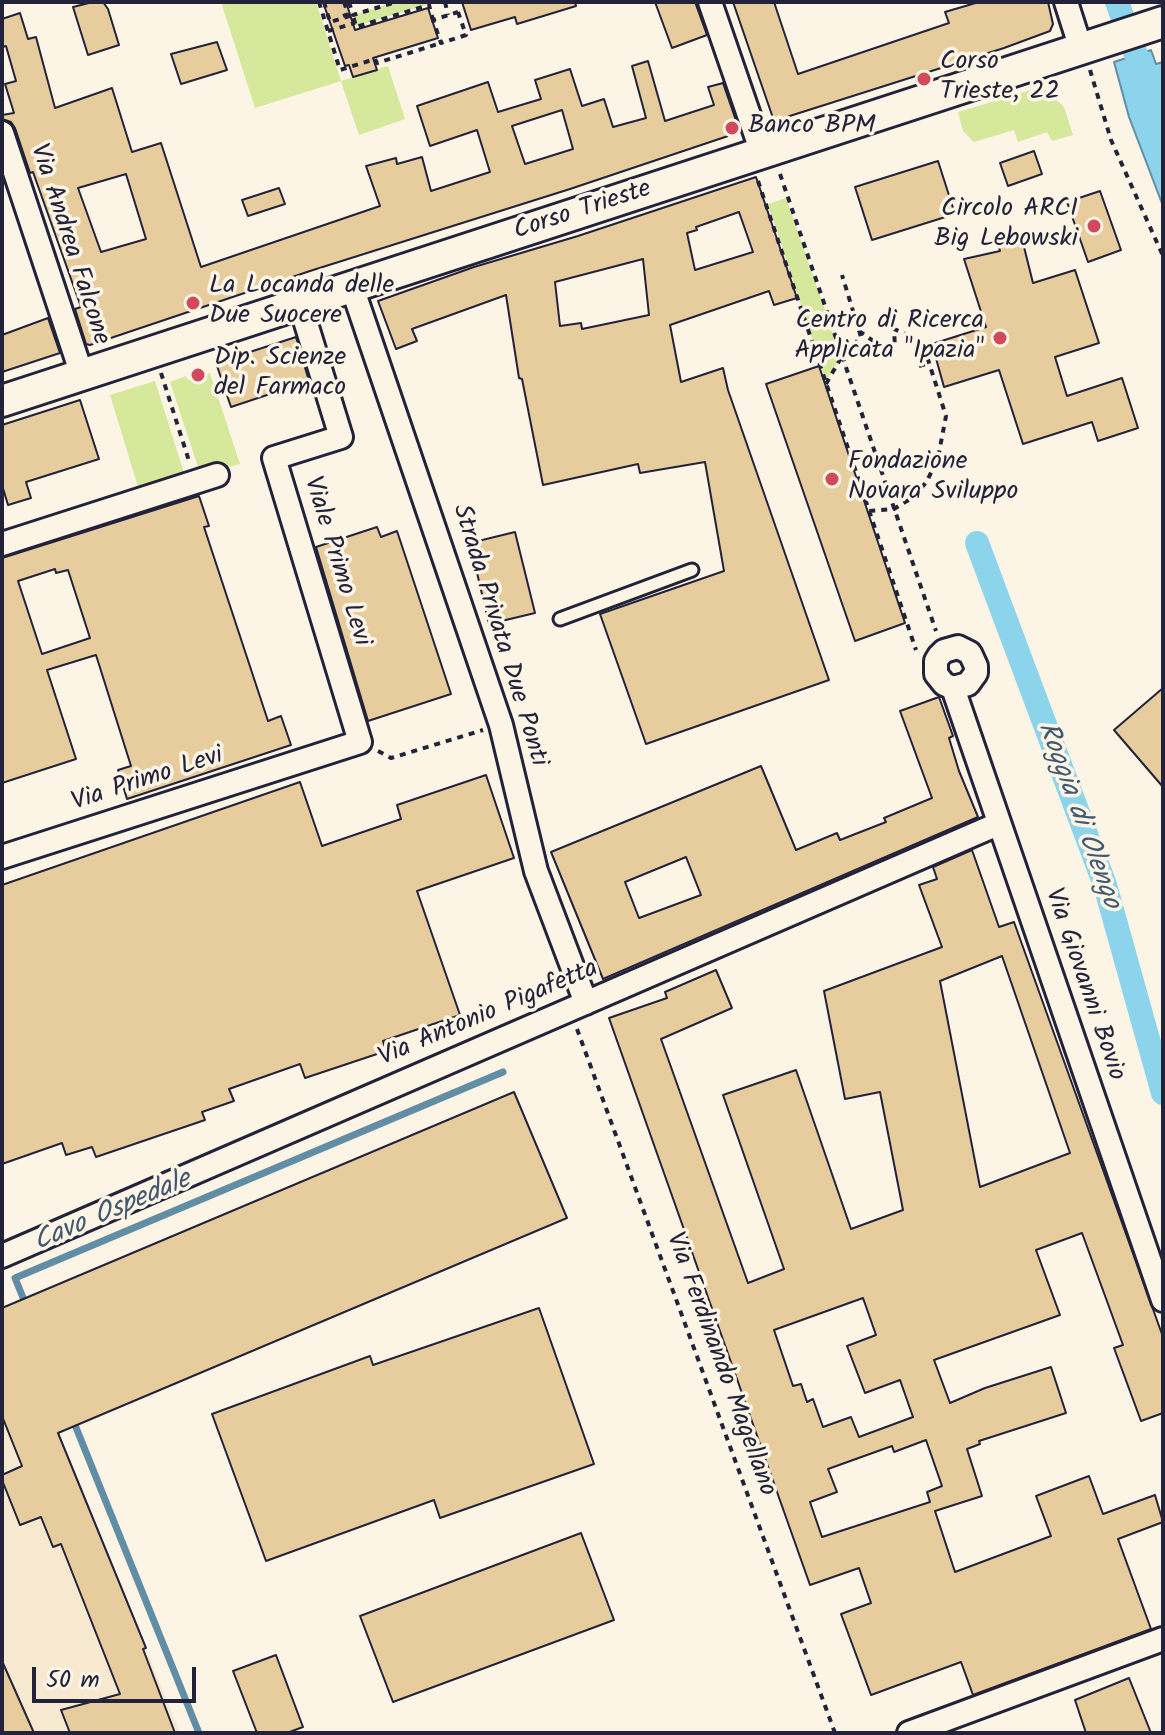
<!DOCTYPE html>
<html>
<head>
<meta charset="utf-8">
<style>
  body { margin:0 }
  #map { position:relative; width:1165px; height:1735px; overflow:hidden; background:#fcf5e5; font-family:Kalam,sans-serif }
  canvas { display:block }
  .frame { position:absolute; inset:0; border:4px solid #22223b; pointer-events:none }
  .scale { position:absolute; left:32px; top:1667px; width:164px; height:36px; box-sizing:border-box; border:4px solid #22223b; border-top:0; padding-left:10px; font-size:24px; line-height:28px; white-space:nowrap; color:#22223b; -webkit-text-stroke:6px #fcf5e5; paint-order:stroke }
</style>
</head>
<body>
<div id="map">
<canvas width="1165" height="1735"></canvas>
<div class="frame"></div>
<div class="scale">50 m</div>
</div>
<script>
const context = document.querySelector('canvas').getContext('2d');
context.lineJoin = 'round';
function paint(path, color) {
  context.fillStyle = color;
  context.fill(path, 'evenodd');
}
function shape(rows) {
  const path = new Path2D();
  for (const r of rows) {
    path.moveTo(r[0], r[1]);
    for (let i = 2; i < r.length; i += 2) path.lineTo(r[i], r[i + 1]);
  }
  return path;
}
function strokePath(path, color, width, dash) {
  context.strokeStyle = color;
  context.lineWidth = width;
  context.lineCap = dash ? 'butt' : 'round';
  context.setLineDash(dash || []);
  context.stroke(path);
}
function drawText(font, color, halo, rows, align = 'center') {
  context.font = font + ' Kalam,sans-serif';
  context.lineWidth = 7;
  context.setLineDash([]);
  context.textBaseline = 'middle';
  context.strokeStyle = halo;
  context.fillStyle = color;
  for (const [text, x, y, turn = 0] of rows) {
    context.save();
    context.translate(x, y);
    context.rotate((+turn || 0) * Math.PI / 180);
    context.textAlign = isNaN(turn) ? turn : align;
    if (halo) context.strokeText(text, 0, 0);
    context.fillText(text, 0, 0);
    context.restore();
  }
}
const built = shape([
  [2,1294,180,1733,2,1733]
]);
const green = shape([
  [221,2,316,2,341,81,388,66,405,119,359,135,341,81,255,108],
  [396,2,430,4,356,26,353,15],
  [1038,88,1047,91,1064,107,1073,135,1052,141,1047,132,1018,142,1014,130,974,142,963,131,958,112],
  [786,198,841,356,826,381,768,204],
  [210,373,240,464,203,474,200,473,170,382,186,376,188,380],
  [155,381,185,476,139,490,110,395]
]);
const water = shape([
  [1151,50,1156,64,1163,62,1163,206,1129,117,1114,62,1151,50]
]);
const stream = shape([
  [26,1305,15,1278,503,1072],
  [73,1420,199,1733]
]);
const canal = shape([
  [1117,2,1163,130],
  [977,543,1105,885,1163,1093]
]);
const building = shape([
  [93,2,103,2,108,9,119,45,88,55,73,7,93,2],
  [323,2,346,2,355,30,428,8,438,38,373,58,377,70,353,77,349,65,345,66,323,2],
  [462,2,575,2,576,6,517,24,515,17,471,30,462,2],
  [655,2,695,2,707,35,672,48,655,2],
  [733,2,774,2,798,74,949,23,945,12,979,2,1048,2,1053,24,1050,31,1004,48,774,121,733,2],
  [20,13,28,39,36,37,55,108,112,88,132,152,161,143,201,267,380,206,366,166,396,158,397,164,422,157,431,191,490,172,477,130,430,146,417,106,488,82,498,112,541,99,535,80,570,69,582,106,604,99,613,127,646,118,632,66,648,61,665,121,714,105,708,87,723,83,740,132,570,189,310,271,90,345,86,344,75,309,81,307,33,172,30,173,15,128,11,122,2,119,2,115,14,113,5,84,16,81,6,46,2,47,2,19,20,13],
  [562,110,573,149,525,164,512,126,562,110],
  [126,174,146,239,101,252,78,188,126,174],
  [217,42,227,70,181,84,171,54,217,42],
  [1034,151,1042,174,1008,186,1000,163,1034,151],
  [938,161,955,214,872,240,855,187,938,161],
  [756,177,797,298,774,305,769,291,670,325,681,382,723,368,728,390,829,680,646,744,600,614,724,571,705,462,640,473,638,464,543,485,522,379,519,378,506,295,412,329,417,341,396,349,378,301,474,267,578,236,756,177],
  [739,212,753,252,695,270,687,233,697,230,696,227,739,212],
  [643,259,649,315,582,329,581,323,560,326,555,282,643,259],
  [279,188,285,204,248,216,242,200,279,188],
  [1100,191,1121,250,1088,262,1067,202,1100,191],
  [1022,239,1033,283,1075,270,1099,343,1055,357,1067,396,1122,378,1138,428,1098,441,1092,422,1023,444,999,370,944,387,932,344,986,327,964,259,1000,251,999,247,1022,239],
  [48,318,60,353,2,372,2,335,48,318],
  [296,337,309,381,231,407,216,363,296,337],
  [819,366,905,623,855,641,766,384,819,366],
  [80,400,99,459,26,482,31,498,8,505,2,485,2,425,80,400],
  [199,496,209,526,204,527,268,721,281,716,291,745,127,799,118,770,131,766,96,655,47,670,76,759,2,783,2,558,199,496],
  [55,569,56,573,68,570,90,638,42,654,18,581,55,569],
  [377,527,381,537,397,531,451,694,368,721,316,547,377,527],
  [515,532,535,613,489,624,470,543,515,532],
  [1163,688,1163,787,1114,730,1163,688],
  [939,697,953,736,949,738,959,771,978,817,603,979,551,852,761,766,796,850,837,833,840,840,886,822,884,818,932,798,900,711,939,697],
  [686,857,701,895,639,918,625,882,686,857],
  [486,775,514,858,417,891,460,1015,383,1041,386,1051,305,1078,300,1064,229,1089,234,1101,202,1112,205,1120,96,1157,92,1147,66,1155,62,1143,2,1164,2,885,300,782,322,846,401,819,397,805,486,775],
  [972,850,999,927,1014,922,1163,1337,1163,1413,1141,1421,1114,1348,1123,1345,1082,1233,1036,1250,1060,1315,934,1360,950,1403,985,1388,1051,1367,1066,1413,979,1441,980,1444,967,1449,982,1496,935,1511,955,1572,1051,1536,1036,1496,1089,1476,1103,1514,1155,1495,1163,1522,1118,1539,1151,1629,973,1695,961,1662,871,1695,841,1614,871,1603,859,1568,810,1585,609,1018,667,998,665,992,716,970,732,1008,661,1039,748,1283,784,1269,723,1095,796,1070,851,1229,903,1210,880,1092,845,1099,824,991,942,947,919,885,937,879,933,867,972,850],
  [1002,956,1070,1153,980,1187,940,981,1002,956],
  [863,1298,876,1335,847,1346,865,1393,900,1380,913,1417,859,1437,851,1417,823,1427,813,1399,807,1402,801,1384,793,1386,774,1330,863,1298],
  [926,1440,942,1486,927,1492,930,1502,822,1537,810,1502,837,1492,828,1469,892,1446,894,1452,926,1440],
  [514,1092,567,1218,58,1433,146,1648,143,1649,175,1733,70,1733,61,1710,120,1694,61,1544,53,1547,41,1517,20,1525,2,1480,2,1475,22,1466,2,1416,2,1308,514,1092],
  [539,1308,594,1464,440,1518,434,1500,266,1561,212,1414,370,1356,373,1365,539,1308],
  [581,1533,614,1620,393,1702,360,1616,581,1533],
  [276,1655,303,1727,287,1733,257,1733,233,1671,276,1655],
  [2,1661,34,1733,2,1733,2,1661],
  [1129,1678,1151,1733,1086,1733,1075,1700,1129,1678]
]);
const path = shape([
  [319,2,340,70,375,59,377,63,441,43],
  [324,2,330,22,353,15,356,27,429,5,433,20],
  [349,2,353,15,396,2],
  [445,2,448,15],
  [458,12,466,35,441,43,433,20,458,12],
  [343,16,348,14,344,2],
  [328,31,355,23],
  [1090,70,1111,140,1163,256],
  [780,174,936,631],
  [758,181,916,650],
  [859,331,886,350,895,348,894,329,912,337,924,347,946,416,938,458,927,481,915,496,894,509,869,511],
  [919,366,929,363],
  [161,373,190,464],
  [826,384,842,356,861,337,842,275],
  [378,751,391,758,483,730],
  [577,1029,835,1733]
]);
const service = shape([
  [560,619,692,570]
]);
const minor = shape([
  [710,2,762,153],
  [1066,2,1081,49],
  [2,133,82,375],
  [352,287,501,725,536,871,586,1003],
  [2,544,217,475],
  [953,688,968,684,976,673,976,666,970,653,958,647,944,651,939,656,936,661,936,674,944,684,953,688,1163,1300],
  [2,857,360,742,274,458,341,437,300,304],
  [2,1256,998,824],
  [909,1733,1163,1639]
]);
const secondary = shape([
  [2,401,1163,22]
]);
const markers = [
  [924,79,8,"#d1495b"],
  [732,128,8,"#d1495b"],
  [1094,226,8,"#d1495b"],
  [193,303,8,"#d1495b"],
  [1000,338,8,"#d1495b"],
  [198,375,8,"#d1495b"],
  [832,479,8,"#d1495b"]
];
const poiNames = [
  ["Corso",940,64],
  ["Trieste, 22",940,94],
  ["Banco BPM",748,128],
  ["Circolo ARCI",1078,211,"right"],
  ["Big Lebowski",1078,241,"right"],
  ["La Locanda delle",209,288],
  ["Due Suocere",209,318],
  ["Centro di Ricerca",984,323,"right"],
  ["Applicata \"Ipazia\"",984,353,"right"],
  ["Dip. Scienze",214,360],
  ["del Farmaco",214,390],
  ["Fondazione",848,464],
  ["Novara Sviluppo",848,494]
];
const streetNames = [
  ["Corso Trieste",583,212,-18],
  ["Via Andrea Falcone",68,245,72],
  ["Viale Primo Levi",335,562,73],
  ["Strada Privata Due Ponti",498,636,73],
  ["Via Primo Levi",148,781,-18],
  ["Via Giovanni Bovio",1083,985,71],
  ["Via Antonio Pigafetta",489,1015,-23],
  ["Via Ferdinando Magellano",719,1365,70]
];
const waterNames = [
  ["Roggia di Olengo",1077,816,70],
  ["Cavo Ospedale",113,1213,-23]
];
paint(built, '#f6e9cf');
paint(green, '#d5e89c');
paint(water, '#8bd4ec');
strokePath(water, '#618da5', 2);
strokePath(stream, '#618da5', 7);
strokePath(canal, '#8bd4ec', 24);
paint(building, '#e7cd9d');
strokePath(building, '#22223b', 2);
strokePath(service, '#22223b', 17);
strokePath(minor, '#22223b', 28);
strokePath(secondary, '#22223b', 36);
strokePath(path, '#22223b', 4, [6, 6]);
strokePath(service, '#fcf5e5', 11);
strokePath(minor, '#fcf5e5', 22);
strokePath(secondary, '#fcf5e5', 30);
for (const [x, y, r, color] of markers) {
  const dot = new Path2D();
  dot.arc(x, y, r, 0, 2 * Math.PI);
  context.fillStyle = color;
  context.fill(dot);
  strokePath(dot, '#fcf5e5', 3);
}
drawText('26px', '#22223b', '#fcf5e5', poiNames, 'left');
drawText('26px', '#22223b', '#fcf5e5', streetNames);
drawText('italic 28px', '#425770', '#fcf5e5', waterNames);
</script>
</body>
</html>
